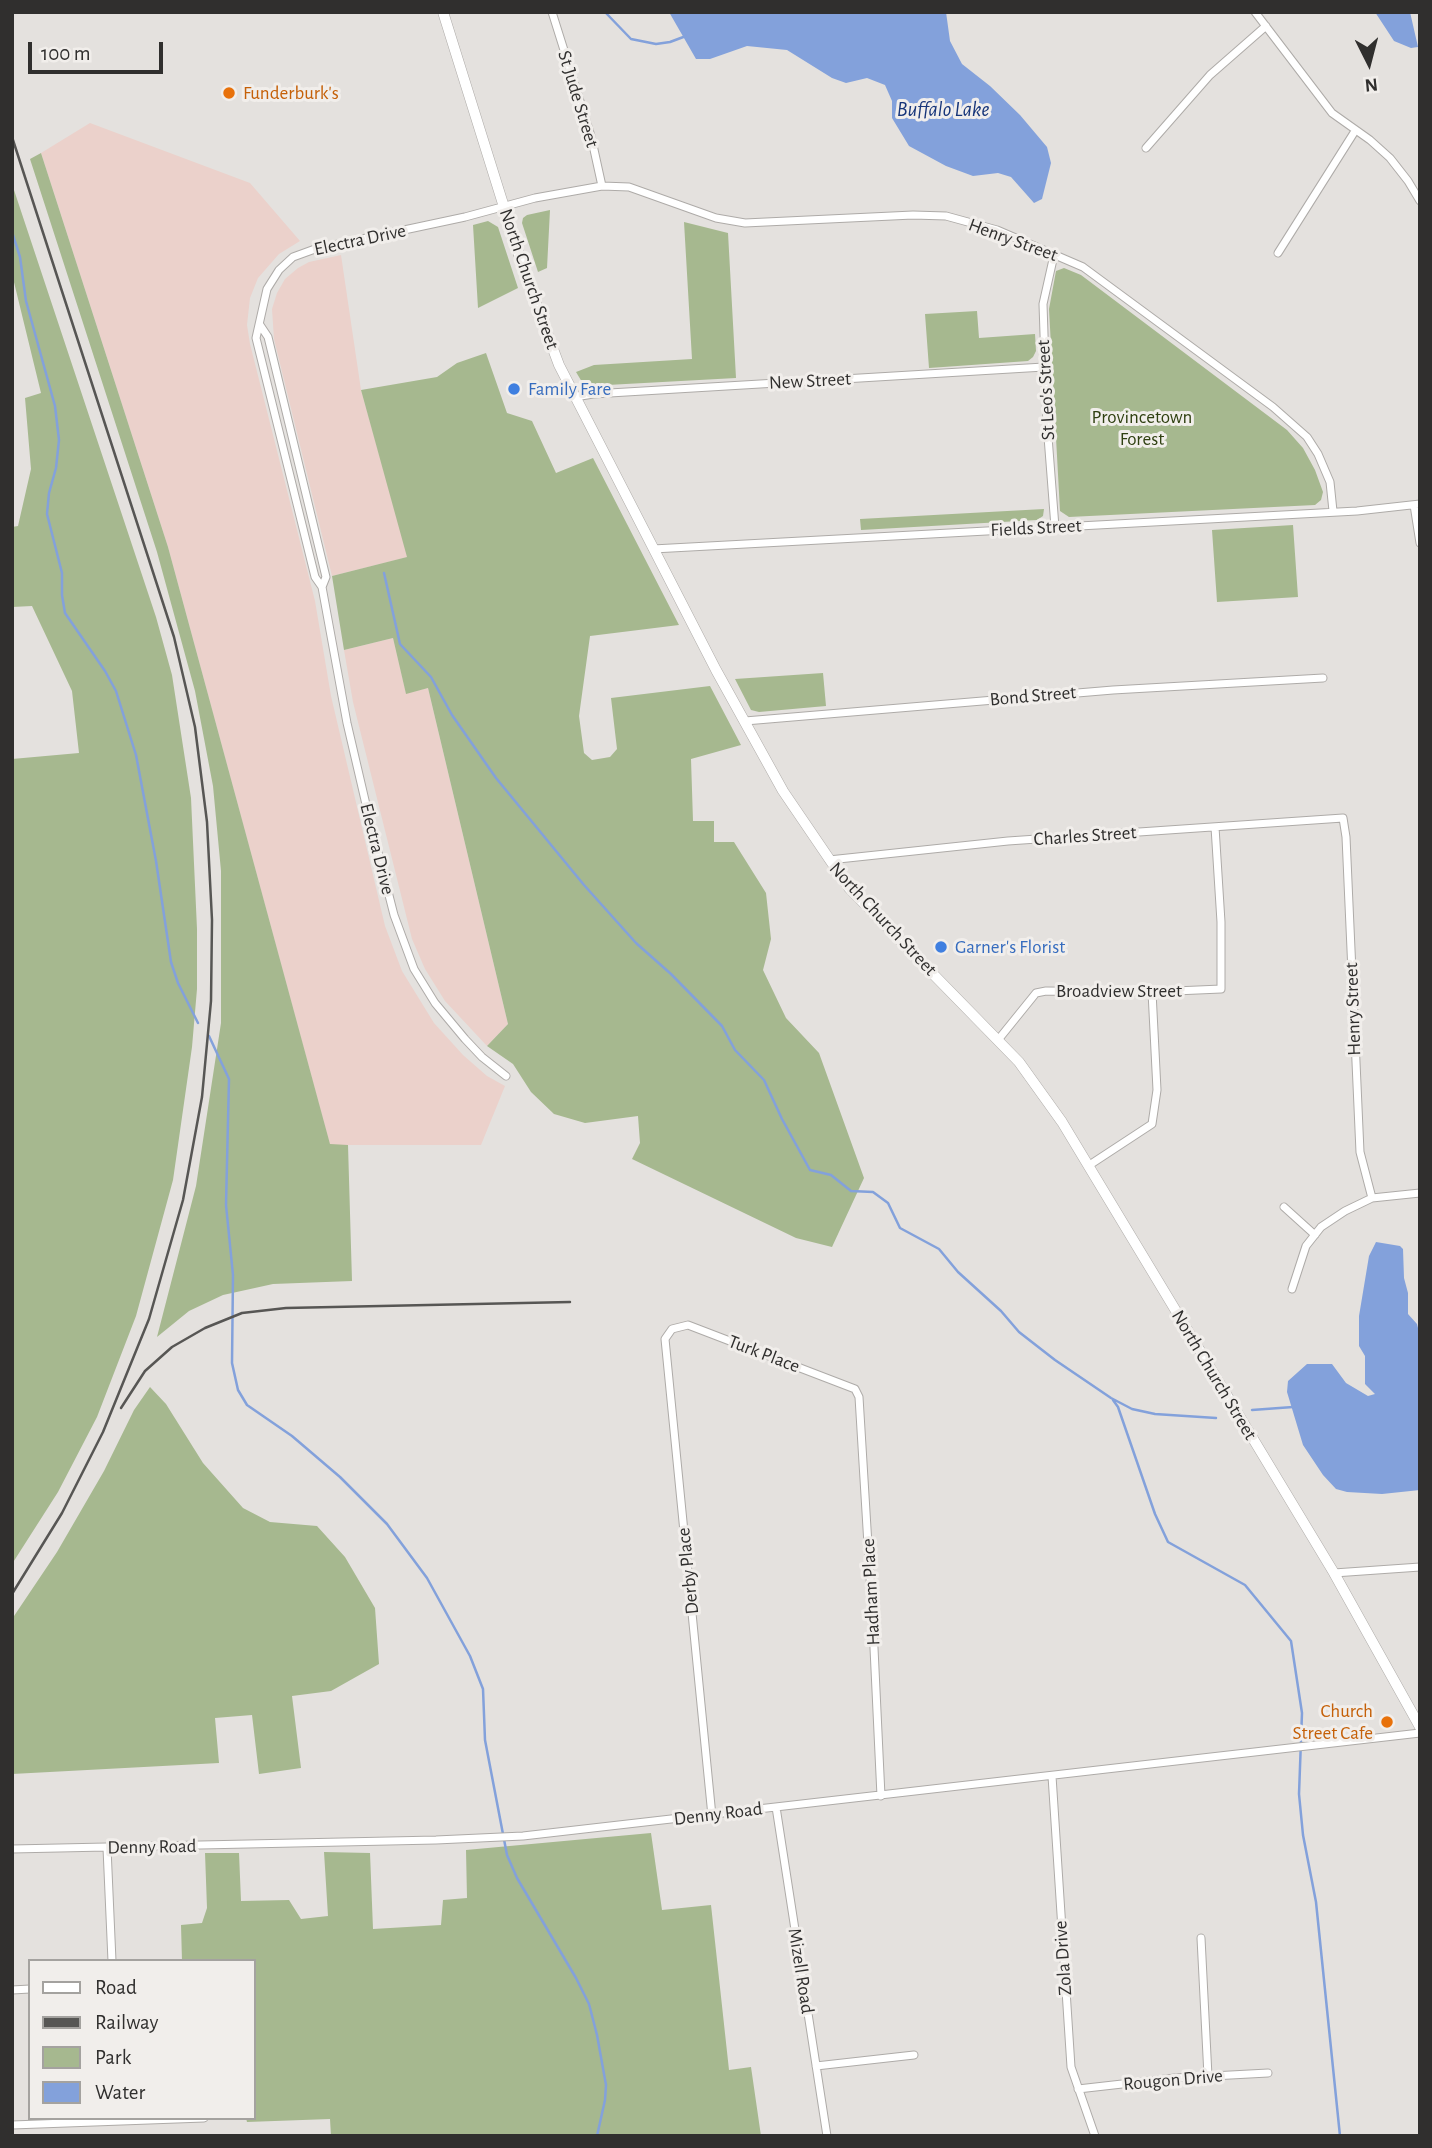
<!DOCTYPE html>
<html>
<head>
<meta charset="utf-8">
<style>
  body { margin:0 }
  #map { position:relative; width:1432px; height:2148px; overflow:hidden; background:#e4e1de; font-family:"Alegreya Sans",sans-serif }
  canvas { display:block }
  .frame { position:absolute; inset:0; border:14px solid #302f2e; pointer-events:none }
  .legend { position:absolute; left:28px; top:1959px; width:228px; height:161px; box-sizing:border-box; background:#f1eeeb; border:2px solid #a4a29f; margin:0; padding:9px 12px; list-style:none; font-size:21px; color:#302f2e }
  .legend li { display:flex; align-items:center; gap:14px; height:35px }
  .legend b { width:35px; border:2px solid #a4a29f }
  .north { position:absolute; left:1334px; top:28px; width:70px; height:70px; -webkit-text-stroke:5px #f1eeeb; paint-order:stroke; rotate:174deg; font-size:19px; font-weight:700; line-height:28px; text-align:center; color:#302f2e }
  .north::after { content:''; display:block; margin:auto; width:24px; height:32px; background:#302f2e; clip-path:polygon(50% 0,100% 100%,50% 72%,0 100%) }
  .scale { position:absolute; left:28px; top:42px; width:135px; height:32px; box-sizing:border-box; border:4px solid #302f2e; border-top:0; padding-left:9px; font-size:21px; line-height:24px; white-space:nowrap; color:#302f2e; -webkit-text-stroke:5px #f1eeeb; paint-order:stroke }
</style>
</head>
<body>
<div id="map">
<canvas width="1432" height="2148"></canvas>
<div class="frame"></div>
<ul class="legend">
<li><b style="height:9px;background:#fff"></b>Road</li>
<li><b style="height:9px;background:#575654"></b>Railway</li>
<li><b style="height:19px;background:#a6b88f"></b>Park</li>
<li><b style="height:19px;background:#83a1db"></b>Water</li>
</ul>
<div class="north">N</div>
<div class="scale">100 m</div>
</div>
<script>
const context = document.querySelector('canvas').getContext('2d');
context.lineJoin = 'round';
function paint(path, color) {
  context.fillStyle = color;
  context.fill(path, 'evenodd');
}
function shape(rows) {
  const path = new Path2D();
  for (const r of rows) {
    path.moveTo(r[0], r[1]);
    for (let i = 2; i < r.length; i += 2) path.lineTo(r[i], r[i + 1]);
  }
  return path;
}
function strokePath(path, color, width, dash) {
  context.strokeStyle = color;
  context.lineWidth = width;
  context.lineCap = dash ? 'butt' : 'round';
  context.setLineDash(dash || []);
  context.stroke(path);
}
function drawText(font, color, halo, rows, align = 'center') {
  context.font = font + ' "Alegreya Sans",sans-serif';
  context.lineWidth = 6;
  context.setLineDash([]);
  context.textBaseline = 'middle';
  context.strokeStyle = halo;
  context.fillStyle = color;
  for (const [text, x, y, turn = 0] of rows) {
    context.save();
    context.translate(x, y);
    context.rotate((+turn || 0) * Math.PI / 180);
    context.textAlign = isNaN(turn) ? turn : align;
    if (halo) context.strokeText(text, 0, 0);
    context.fillText(text, 0, 0);
    context.restore();
  }
}
const industrial = shape([
  [90,123,250,183,300,241,279,254,258,278,250,298,247,325,250,344,315,601,331,696,385,926,402,971,434,1023,463,1055,487,1076,505,1086,481,1145,330,1145,168,547,41,153],
  [341,255,361,390,408,557,332,576,274,339,272,309,277,293,285,279,298,268,309,262],
  [393,638,406,693,428,688,508,1024,487,1046,445,1001,425,969,412,939,353,702,344,650]
]);
const green = shape([
  [41,153,168,547,330,1144,348,1145,352,1281,273,1284,223,1295,189,1311,157,1337,196,1186,221,1023,221,871,213,786,195,691,157,552,30,159],
  [12,184,156,617,172,675,191,798,197,929,197,989,192,1047,173,1180,136,1316,97,1417,58,1492,12,1564,12,759,79,753,72,691,32,606,12,607,12,527,18,526,31,469,25,398,41,393,12,274],
  [550,210,547,268,538,272,522,223,523,218,527,215],
  [488,221,498,227,518,288,478,308,473,225],
  [684,222,728,233,736,378,589,386,582,382,576,372,594,365,692,359],
  [1064,268,1081,275,1287,430,1303,448,1315,470,1323,492,1321,500,1315,505,1069,517,1060,511,1049,309,1056,271],
  [977,311,979,338,1035,334,1036,351,1033,357,1028,361,929,368,925,314],
  [486,353,507,413,532,421,556,473,593,458,679,625,590,636,579,716,584,753,592,760,610,757,617,749,611,698,710,686,741,745,691,759,693,821,714,821,714,842,734,842,766,893,771,939,763,970,786,1018,819,1053,864,1178,832,1247,796,1238,632,1159,640,1143,638,1116,585,1123,554,1114,531,1092,513,1064,487,1046,508,1024,428,688,406,694,393,638,344,650,332,576,407,557,361,390,437,377,457,363],
  [1044,509,1043,516,1037,520,861,530,860,519],
  [1293,525,1298,597,1217,602,1212,530],
  [823,673,826,706,759,712,751,710,735,679],
  [150,1387,166,1404,203,1463,243,1508,270,1522,317,1526,345,1557,375,1608,379,1664,331,1691,292,1696,301,1768,259,1774,252,1715,215,1718,219,1763,12,1774,12,1619,57,1552,104,1471,134,1410],
  [651,1833,662,1910,711,1905,729,2070,751,2067,761,2136,331,2136,330,2119,247,2122,246,2118,254,2118,254,1961,182,1961,181,1925,202,1923,207,1908,205,1853,239,1853,241,1901,289,1900,301,1919,328,1916,324,1852,370,1853,373,1929,441,1925,443,1900,467,1898,466,1850]
]);
const water = shape([
  [669,12,946,12,950,41,962,64,990,86,1020,115,1047,147,1051,163,1042,199,1034,203,1011,177,998,173,973,176,946,166,909,146,892,118,892,101,885,85,867,78,846,83,832,78,787,50,747,46,710,59,696,59],
  [1375,12,1410,12,1418,47,1411,48,1394,41],
  [1376,1242,1400,1246,1403,1249,1404,1278,1408,1293,1408,1314,1417,1324,1420,1336,1420,1490,1382,1494,1347,1492,1336,1489,1323,1475,1303,1445,1287,1392,1288,1381,1307,1364,1332,1364,1346,1383,1368,1396,1375,1394,1365,1384,1365,1356,1359,1346,1359,1316,1369,1256]
]);
const stream = shape([
  [605,12,631,39,656,44,670,42,686,36],
  [12,232,20,257,26,301,55,406,59,440,56,468,49,493,47,514,62,573,62,595,65,613,105,671,116,691,136,755,156,861,171,962,178,983,198,1023],
  [384,573,400,644,431,677,452,715,496,778,584,885,636,943,671,974,722,1026,735,1050,764,1080,782,1119,810,1170,831,1175,851,1191,873,1192,888,1203,900,1228,939,1249,958,1272,1001,1311,1019,1332,1055,1360,1111,1398,1132,1409,1155,1414,1216,1418],
  [209,1036,229,1079,226,1205,233,1275,232,1363,238,1390,247,1405,292,1436,340,1477,387,1524,427,1578,470,1656,483,1689,485,1740,507,1855,517,1878,576,1978,589,2004,597,2035,606,2085,605,2100,597,2136],
  [1113,1400,1118,1407,1155,1514,1168,1542,1245,1585,1291,1641,1302,1713,1299,1794,1303,1835,1316,1902,1340,2136],
  [1252,1410,1293,1407]
]);
const minor = shape([
  [552,12,591,136,602,186],
  [1255,12,1332,113,1370,140,1390,158,1408,181,1420,201],
  [1146,148,1210,75,1266,26],
  [1278,253,1355,131],
  [1054,255,1043,304,1047,424,1055,527],
  [260,325,268,337,326,577,322,587],
  [575,397,593,394,1044,367],
  [1414,505,1420,543],
  [653,549,1357,511,1420,504],
  [745,721,1113,690,1323,678],
  [829,860,1008,841,1343,818,1346,837,1360,1152,1372,1198],
  [998,1040,1036,993,1046,991,1152,992,1221,989,1221,922,1215,827],
  [506,1076,482,1057,465,1039,435,1003,414,969,394,915,368,813,347,723,322,587,315,577,256,338,267,289,279,270,293,257,315,249,465,217,535,198,602,186,629,187,716,218,745,223,913,215,946,216,997,230,1083,267,1273,407,1307,437,1318,454,1330,482,1333,511],
  [1088,1166,1152,1124,1157,1090,1152,992],
  [1284,1207,1315,1235],
  [1292,1289,1306,1246,1321,1227,1345,1211,1372,1198,1420,1193],
  [1334,1573,1420,1567],
  [1052,1776,1071,2067,1095,2136],
  [776,1807,827,2136],
  [712,1816,665,1339,672,1329,688,1325,855,1389,859,1397,873,1627,881,1796],
  [107,1848,112,1961],
  [12,1849,436,1840,523,1836,1420,1733],
  [1201,1938,1208,2076],
  [12,1990,30,1989],
  [816,2066,914,2055],
  [1078,2089,1175,2078,1268,2073],
  [12,2125,204,2118]
]);
const secondary = shape([
  [443,12,524,271,559,365,716,670,783,791,849,888,1019,1062,1062,1122,1334,1573,1420,1727]
]);
const rail = shape([
  [12,137,174,637,195,727,207,822,212,920,211,1001,202,1097,183,1200,149,1319,103,1432,62,1513,12,1594],
  [121,1408,145,1371,172,1347,205,1328,242,1313,286,1308,570,1302]
]);
const markers = [
  [229,93,7,"#e8710a"],
  [514,389,7,"#3f7fe0"],
  [941,947,7,"#3f7fe0"],
  [1387,1722,7,"#e8710a"]
];
const foodNames = [
  ["Funderburk's",243,93],
  ["Church",1373,1711,"right"],
  ["Street Cafe",1373,1733,"right"]
];
const streetNames = [
  ["St Jude Street",578,99,73],
  ["Electra Drive",360,240,-12],
  ["Henry Street",1013,240,20],
  ["North Church Street",529,279,71],
  ["New Street",810,381,-3],
  ["St Leo's Street",1046,390,-93],
  ["Fields Street",1036,528,-3],
  ["Bond Street",1033,696,-5],
  ["Charles Street",1085,836,-4],
  ["Electra Drive",377,849,76],
  ["North Church Street",883,919,47],
  ["Broadview Street",1119,991],
  ["Henry Street",1353,1009,-92],
  ["Turk Place",764,1354,21],
  ["North Church Street",1214,1375,59],
  ["Derby Place",688,1571,-96],
  ["Hadham Place",871,1592,-93],
  ["Denny Road",718,1814,-7],
  ["Denny Road",152,1847,-1],
  ["Zola Drive",1063,1958,-94],
  ["Mizell Road",801,1971,81],
  ["Rougon Drive",1173,2080,-5]
];
const shopNames = [
  ["Family Fare",528,389],
  ["Garner's Florist",955,947]
];
const parkNames = [
  ["Provincetown",1142,417],
  ["Forest",1142,439]
];
const waterNames = [
  ["Buffalo Lake",943,110]
];
paint(industrial, '#ebd1cb');
paint(green, '#a6b88f');
paint(water, '#83a1db');
strokePath(stream, '#83a1db', 2.5);
strokePath(minor, '#aeaba8', 9);
strokePath(secondary, '#aeaba8', 11);
strokePath(minor, '#fff', 7);
strokePath(secondary, '#fff', 10);
strokePath(rail, '#575654', 2.5);
for (const [x, y, r, color] of markers) {
  const dot = new Path2D();
  dot.arc(x, y, r, 0, 2 * Math.PI);
  context.fillStyle = color;
  context.fill(dot);
  strokePath(dot, '#f1eeeb', 2.5);
}
drawText('19px', '#c56008', '#f1eeeb', foodNames, 'left');
drawText('19px', '#302f2e', '#f1eeeb', streetNames);
drawText('19px', '#366cbe', '#f1eeeb', shopNames, 'left');
drawText('19px', '#2f4011', '#f1eeeb', parkNames);
drawText('italic 21px', '#173579', '#f1eeeb', waterNames);
</script>
</body>
</html>
